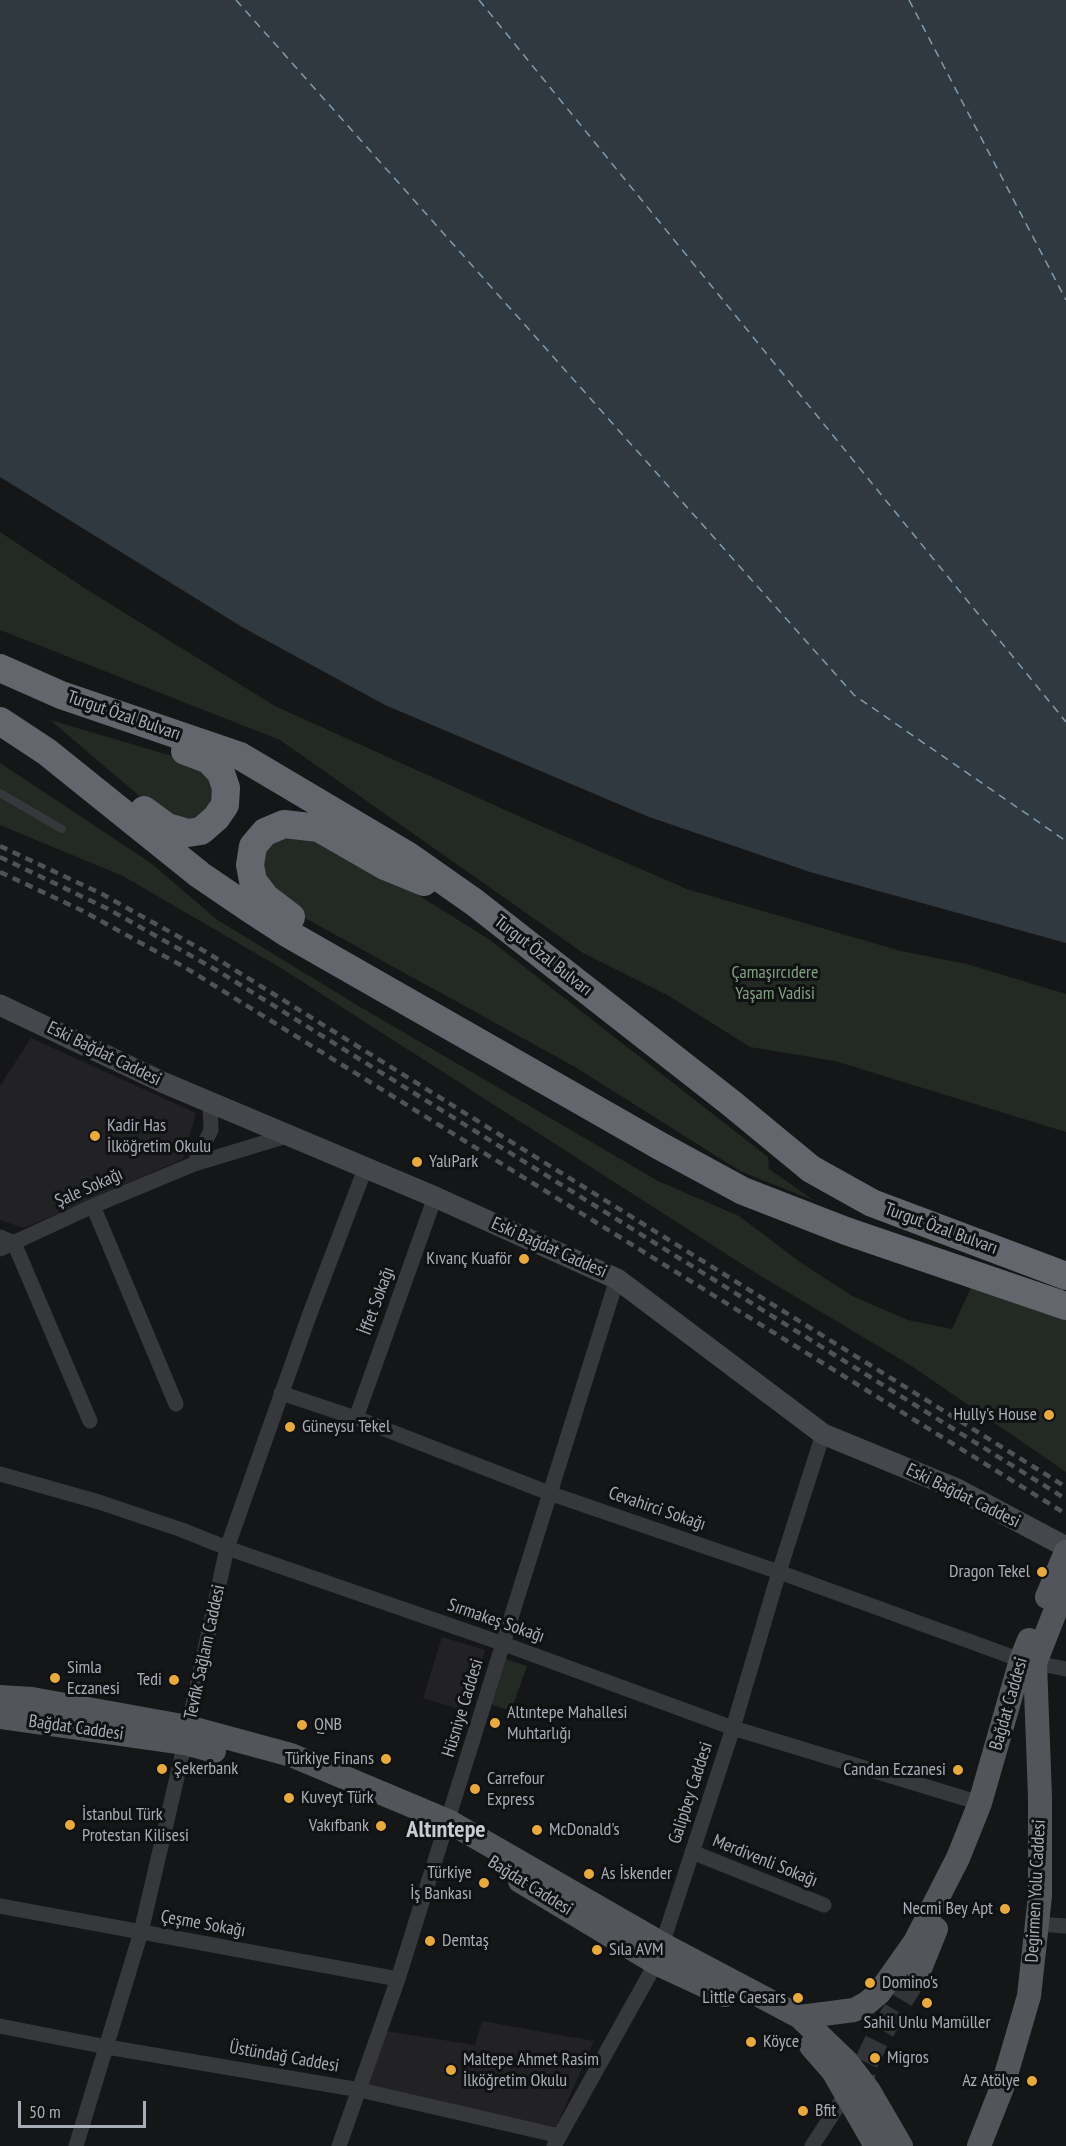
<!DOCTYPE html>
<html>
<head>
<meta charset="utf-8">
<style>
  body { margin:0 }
  #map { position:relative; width:1066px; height:2146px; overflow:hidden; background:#151617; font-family:"PT Sans Narrow",sans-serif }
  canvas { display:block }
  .scale { position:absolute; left:18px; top:2101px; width:128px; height:27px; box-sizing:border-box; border:3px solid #a8adb7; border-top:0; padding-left:8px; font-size:18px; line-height:21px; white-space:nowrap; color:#a8adb7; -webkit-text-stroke:4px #101112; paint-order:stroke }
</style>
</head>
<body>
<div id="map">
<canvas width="1066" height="2146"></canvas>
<div class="scale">50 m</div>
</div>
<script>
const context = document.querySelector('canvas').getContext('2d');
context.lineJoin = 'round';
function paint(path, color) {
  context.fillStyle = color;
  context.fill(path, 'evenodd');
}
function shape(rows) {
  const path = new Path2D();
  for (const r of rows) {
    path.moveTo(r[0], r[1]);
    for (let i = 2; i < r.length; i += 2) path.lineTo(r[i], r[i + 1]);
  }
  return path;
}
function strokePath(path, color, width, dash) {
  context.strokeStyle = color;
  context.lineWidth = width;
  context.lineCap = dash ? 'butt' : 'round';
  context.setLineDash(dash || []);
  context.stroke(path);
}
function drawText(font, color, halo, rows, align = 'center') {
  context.font = font + ' "PT Sans Narrow",sans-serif';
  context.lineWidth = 6;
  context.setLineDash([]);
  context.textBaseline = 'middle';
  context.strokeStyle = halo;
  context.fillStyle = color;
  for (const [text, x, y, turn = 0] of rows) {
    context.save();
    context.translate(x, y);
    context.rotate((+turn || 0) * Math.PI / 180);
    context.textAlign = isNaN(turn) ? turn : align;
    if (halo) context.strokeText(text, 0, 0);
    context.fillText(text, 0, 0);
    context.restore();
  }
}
const built = shape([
  [31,1038,196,1113,183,1159,24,1228,0,1220,0,1086],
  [442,1637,485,1650,466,1711,423,1698],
  [482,2021,594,2041,556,2127,366,2086,385,2031,475,2045]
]);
const green = shape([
  [0,532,86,589,275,706,525,819,687,889,901,951,967,964,1066,994,1066,1132,835,1061,750,1047,669,996,583,953,280,740,0,630],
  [50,720,196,763,215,781,218,796,198,819,182,822,157,811],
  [0,763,151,863,216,919,357,1005,658,1181,739,1216,800,1262,852,1296,908,1320,952,1329,973,1283,1066,1316,1066,1472,910,1365,759,1275,281,968,123,876,0,825],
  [283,835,334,842,490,940,768,1157,769,1169,815,1201,740,1171,575,1067,285,907,259,874,266,845],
  [506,1659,527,1666,511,1711,490,1704]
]);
const water = shape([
  [0,0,1066,0,1066,943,810,872,649,817,385,705,242,627,0,477]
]);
const ferry = shape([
  [236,0,854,695,1066,841],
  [479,0,1066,722],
  [909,0,1066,300]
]);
const primaryTunnel = shape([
  [862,2098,864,2067,877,2040,919,1971]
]);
const lane = shape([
  [0,793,62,829]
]);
const street = shape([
  [194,1164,211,1130,210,1102],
  [93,1206,176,1404],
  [0,1237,14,1243,90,1421],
  [0,1249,93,1206,194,1164,290,1135],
  [281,1393,356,1418,549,1493,779,1572,1021,1660],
  [356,1418,435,1197],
  [0,1474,99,1502,182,1530,227,1548,504,1644,733,1728,980,1803],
  [1035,1663,1066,1669],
  [188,1727,227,1548,309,1316,365,1169],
  [692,1852,824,1905],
  [0,1906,398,1979],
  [1038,1924,1066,1926],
  [0,2026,107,2047,360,2090,560,2136],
  [76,2146,141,1932,185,1743],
  [339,2146,398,1979,617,1279],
  [554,2146,656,1963,733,1728,779,1572,823,1434],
  [812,2146,847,2092]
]);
const secondary = shape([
  [0,1005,162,1082,435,1197,617,1279,823,1434,957,1489,1066,1547]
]);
const primary = shape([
  [1047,1597,1066,1552],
  [0,1697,32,1699,188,1727,291,1755,448,1821,662,1944,800,2017,847,2062,869,2091,901,2146],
  [0,1717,185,1743,214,1751],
  [520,1881,656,1963,725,1995],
  [919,1971,936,1929],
  [800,2017,854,2010,867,2003,879,1993,915,1942,958,1858,980,1803,1021,1660,1029,1640],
  [811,2046,833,2071,876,2146],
  [979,2146,1003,2085,1029,1996,1040,1896,1040,1797,1035,1663,1066,1584]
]);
const highway = shape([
  [0,668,61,695,240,756,407,855,474,902,731,1103,811,1169,872,1203,1066,1276],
  [0,721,47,752,200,875,250,909,287,933,660,1146,743,1191,846,1231,1066,1306],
  [144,810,167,827,188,833,201,831,216,818,225,805,226,788,221,773,209,760,185,751],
  [291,917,266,898,253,881,250,865,253,846,265,832,284,824,319,828,385,866,424,882]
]);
const rail = shape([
  [0,846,102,894,206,952,1066,1487],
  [0,857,110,910,218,971,1066,1499],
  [0,872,83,911,186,968,1066,1514]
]);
const markers = [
  [95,1136,6,"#e8a93d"],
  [417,1162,6,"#e8a93d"],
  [524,1259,6,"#e8a93d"],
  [1049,1415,6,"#e8a93d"],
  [290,1427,6,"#e8a93d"],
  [1042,1572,6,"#e8a93d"],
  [55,1678,6,"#e8a93d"],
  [174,1680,6,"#e8a93d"],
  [495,1723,6,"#e8a93d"],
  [302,1725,6,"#e8a93d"],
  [386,1759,6,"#e8a93d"],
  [162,1769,6,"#e8a93d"],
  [958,1770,6,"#e8a93d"],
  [475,1789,6,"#e8a93d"],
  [289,1798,6,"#e8a93d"],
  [70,1825,6,"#e8a93d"],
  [381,1826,6,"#e8a93d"],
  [537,1830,6,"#e8a93d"],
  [589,1874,6,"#e8a93d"],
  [484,1883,6,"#e8a93d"],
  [1005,1909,6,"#e8a93d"],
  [430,1941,6,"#e8a93d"],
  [597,1950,6,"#e8a93d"],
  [870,1983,6,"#e8a93d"],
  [798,1998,6,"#e8a93d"],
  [927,2003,6,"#e8a93d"],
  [751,2042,6,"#e8a93d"],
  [875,2058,6,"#e8a93d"],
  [451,2070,6,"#e8a93d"],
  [1032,2081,6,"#e8a93d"],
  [803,2111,6,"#e8a93d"]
];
const streetNames = [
  ["Turgut Özal Bulvarı",124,716,19],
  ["Turgut Özal Bulvarı",543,956,38],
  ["Eski Bağdat Caddesi",104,1054,26],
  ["Şale Sokağı",89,1188,-24],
  ["Turgut Özal Bulvarı",941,1229,20],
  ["Eski Bağdat Caddesi",549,1248,24],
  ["İffet Sokağı",377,1301,-70],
  ["Eski Bağdat Caddesi",963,1496,26],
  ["Cevahirci Sokağı",657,1509,19],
  ["Sırmakeş Sokağı",496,1621,19],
  ["Tevfik Sağlam Caddesi",205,1652,-78],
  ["Bağdat Caddesi",1009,1704,-74],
  ["Hüsniye Caddesi",463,1708,-73],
  ["Bağdat Caddesi",76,1728,8],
  ["Galipbey Caddesi",691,1793,-72],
  ["Merdivenli Sokağı",765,1861,22],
  ["Bağdat Caddesi",530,1886,32],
  ["Degirmen Yolu Caddesi",1036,1891,-87],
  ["Çeşme Sokağı",203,1924,10],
  ["Üstündağ Caddesi",284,2057,10]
];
const parkNames = [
  ["Çamaşırcıdere",775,973],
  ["Yaşam Vadisi",775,994]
];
const poiNames = [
  ["Kadir Has",107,1126],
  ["İlköğretim Okulu",107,1147],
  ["YalıPark",429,1162],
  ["Kıvanç Kuaför",512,1259,"right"],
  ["Hully's House",1037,1415,"right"],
  ["Güneysu Tekel",302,1427],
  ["Dragon Tekel",1030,1572,"right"],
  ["Simla",67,1668],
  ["Eczanesi",67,1689],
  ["Tedi",162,1680,"right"],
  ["Altıntepe Mahallesi",507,1713],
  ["Muhtarlığı",507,1734],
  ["QNB",314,1725],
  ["Türkiye Finans",374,1759,"right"],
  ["Şekerbank",174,1769],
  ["Candan Eczanesi",946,1770,"right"],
  ["Carrefour",487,1779],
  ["Express",487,1800],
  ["Kuveyt Türk",301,1798],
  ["İstanbul Türk",82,1815],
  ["Protestan Kilisesi",82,1836],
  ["Vakıfbank",369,1826,"right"],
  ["McDonald's",549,1830],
  ["Türkiye",472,1873,"right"],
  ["İş Bankası",472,1894,"right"],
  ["As İskender",601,1874],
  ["Necmi Bey Apt",993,1909,"right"],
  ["Demtaş",442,1941],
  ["Sıla AVM",609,1950],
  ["Domino's",882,1983],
  ["Little Caesars",786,1998,"right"],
  ["Sahil Unlu Mamüller",927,2023,"center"],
  ["Köyce",763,2042],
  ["Migros",887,2058],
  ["Maltepe Ahmet Rasim",463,2060],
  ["İlköğretim Okulu",463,2081],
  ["Az Atölye",1020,2081,"right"],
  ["Bfit",815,2111]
];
const districtNames = [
  ["Altıntepe",446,1830]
];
paint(built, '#222224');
paint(green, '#222a23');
paint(water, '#2f393f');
strokePath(ferry, '#819bb0', 1.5, [8, 6]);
strokePath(primaryTunnel, '#323437', 24, [24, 12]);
strokePath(lane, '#37383c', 8);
strokePath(street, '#37383c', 15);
strokePath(secondary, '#45474c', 21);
strokePath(primary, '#53555b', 24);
strokePath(highway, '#63666d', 28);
strokePath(rail, '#505257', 4.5, [8, 6]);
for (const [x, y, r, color] of markers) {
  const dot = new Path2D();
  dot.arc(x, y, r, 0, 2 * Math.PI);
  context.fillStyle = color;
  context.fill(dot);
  strokePath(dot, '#101112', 2);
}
drawText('18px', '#a8adb7', '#101112', streetNames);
drawText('18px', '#80a181', '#101112', parkNames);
drawText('18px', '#a8adb7', '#101112', poiNames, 'left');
drawText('bold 24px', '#c9ccd3', '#101112', districtNames);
</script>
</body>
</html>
